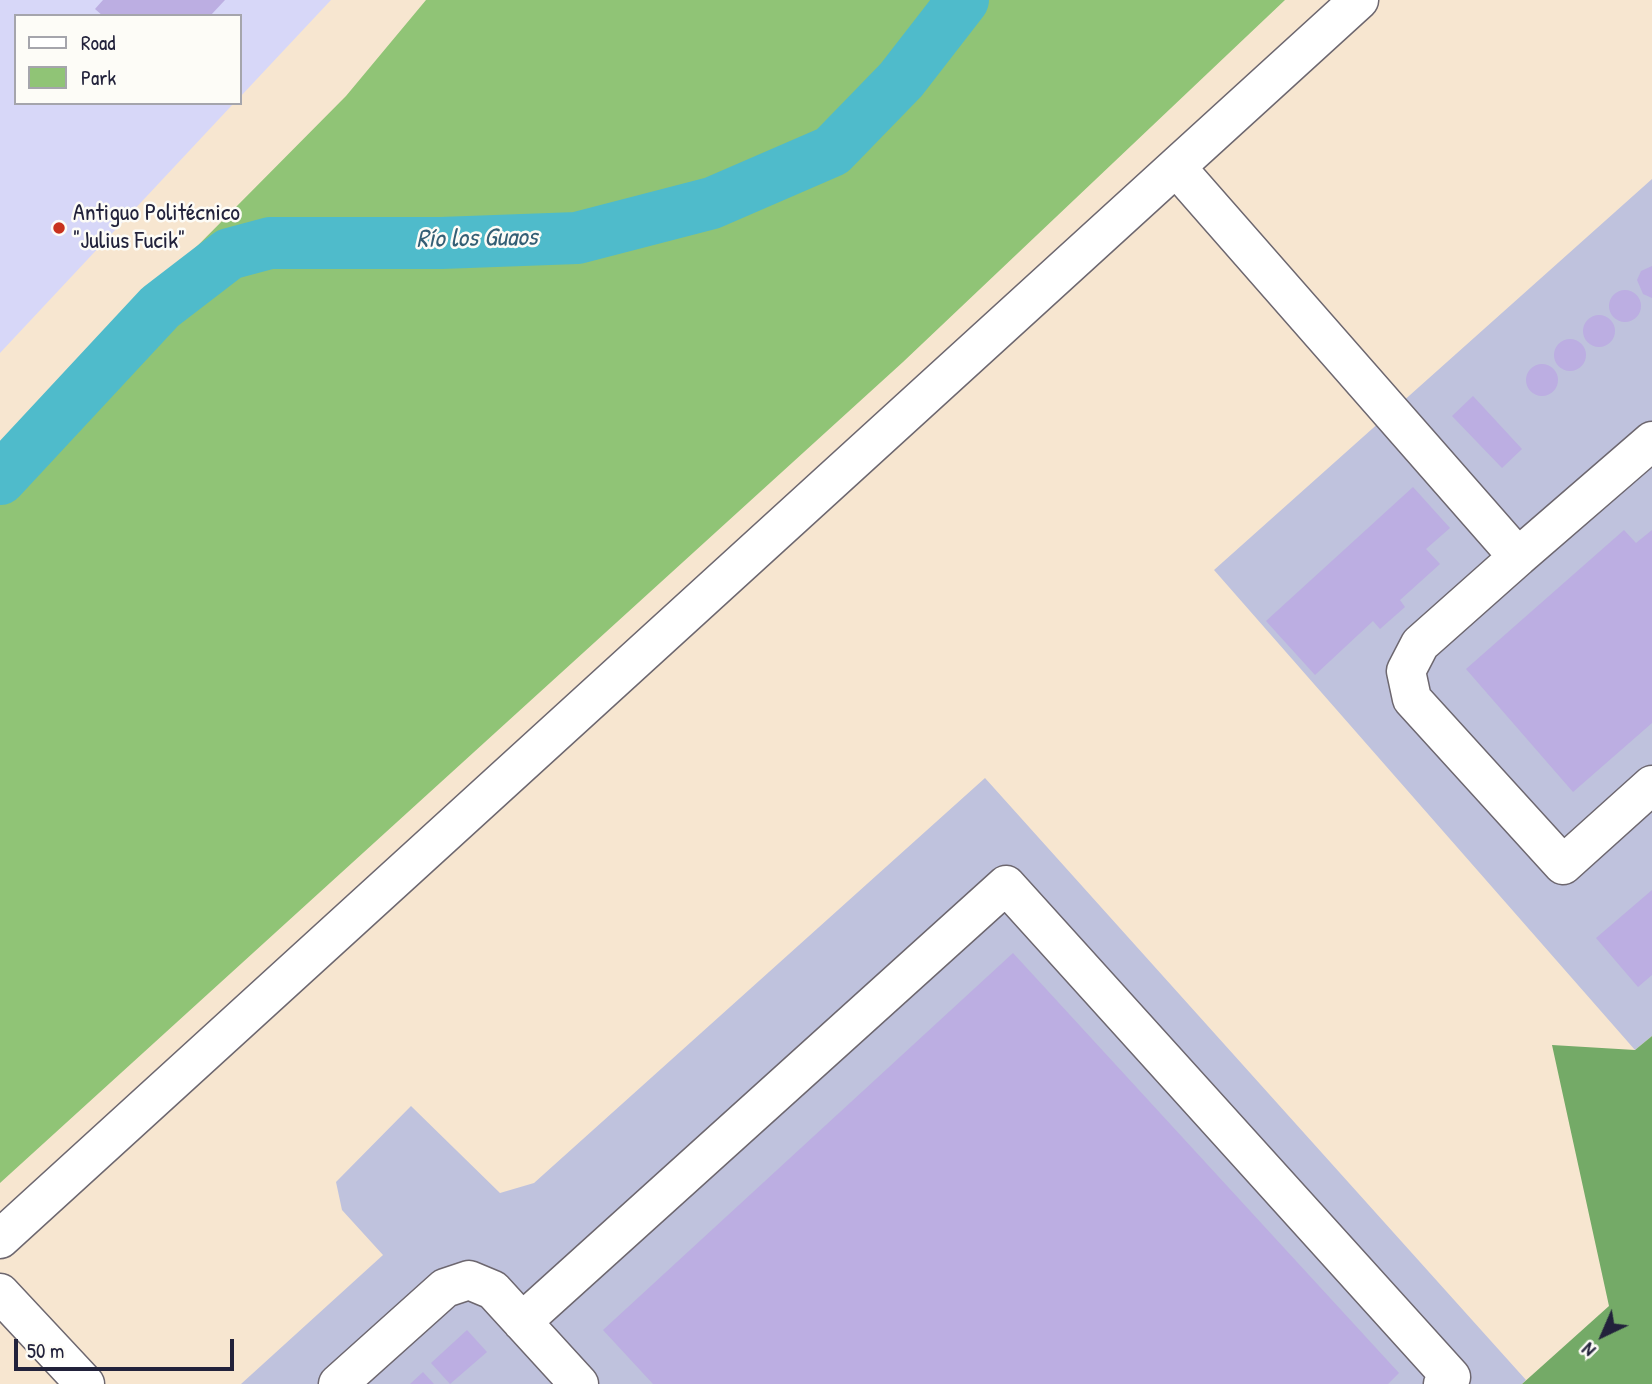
<!DOCTYPE html>
<html>
<head>
<meta charset="utf-8">
<style>
  body { margin:0 }
  #map { position:relative; width:1652px; height:1384px; overflow:hidden; background:#f7e6d0; font-family:"Patrick Hand",sans-serif }
  canvas { display:block }
  .legend { position:absolute; left:14px; top:14px; width:228px; height:91px; box-sizing:border-box; background:#fdfcf7; border:2px solid #a5a5ac; margin:0; padding:9px 12px; list-style:none; font-size:21px; color:#22223b }
  .legend li { display:flex; align-items:center; gap:14px; height:35px }
  .legend b { width:35px; border:2px solid #a5a5ac }
  .north { position:absolute; left:1568px; top:1300px; width:70px; height:70px; -webkit-text-stroke:5px #fdfcf7; paint-order:stroke; rotate:224deg; font-size:19px; font-weight:700; line-height:28px; text-align:center; color:#22223b }
  .north::after { content:''; display:block; margin:auto; width:24px; height:32px; background:#22223b; clip-path:polygon(50% 0,100% 100%,50% 72%,0 100%) }
  .scale { position:absolute; left:14px; top:1339px; width:220px; height:32px; box-sizing:border-box; border:4px solid #22223b; border-top:0; padding-left:9px; font-size:21px; line-height:24px; white-space:nowrap; color:#22223b; -webkit-text-stroke:5px #fdfcf7; paint-order:stroke }
</style>
</head>
<body>
<div id="map">
<canvas width="1652" height="1384"></canvas>
<ul class="legend">
<li><b style="height:9px;background:#fff"></b>Road</li>
<li><b style="height:19px;background:#90c476"></b>Park</li>
</ul>
<div class="north">N</div>
<div class="scale">50 m</div>
</div>
<script>
const context = document.querySelector('canvas').getContext('2d');
context.lineJoin = 'round';
function paint(path, color) {
  context.fillStyle = color;
  context.fill(path, 'evenodd');
}
function shape(rows) {
  const path = new Path2D();
  for (const r of rows) {
    if (r.length === 3) {
      path.moveTo(r[0] + r[2], r[1]);
      path.arc(r[0], r[1], r[2], 0, 2 * Math.PI);
      continue;
    }
    path.moveTo(r[0], r[1]);
    for (let i = 2; i < r.length; i += 2) path.lineTo(r[i], r[i + 1]);
  }
  return path;
}
function strokePath(path, color, width, dash) {
  context.strokeStyle = color;
  context.lineWidth = width;
  context.lineCap = dash ? 'butt' : 'round';
  context.setLineDash(dash || []);
  context.stroke(path);
}
function drawText(font, color, halo, rows, align = 'center') {
  context.font = font + ' "Patrick Hand",sans-serif';
  context.lineWidth = 5;
  context.setLineDash([]);
  context.textBaseline = 'middle';
  context.strokeStyle = halo;
  context.fillStyle = color;
  for (const [text, x, y, turn = 0] of rows) {
    context.save();
    context.translate(x, y);
    context.rotate((+turn || 0) * Math.PI / 180);
    context.textAlign = isNaN(turn) ? turn : align;
    if (halo) context.strokeText(text, 0, 0);
    context.fillText(text, 0, 0);
    context.restore();
  }
}
const built = shape([
  [0,0,331,0,240,97,240,16,16,16,16,103,234,103,0,353]
]);
const industrial = shape([
  [1652,179,1652,1036,1635,1050,1214,570],
  [985,778,1526,1380,1522,1384,241,1384,383,1255,342,1210,336,1182,411,1106,500,1193,534,1183]
]);
const green = shape([
  [426,0,1285,0,903,362,0,1183,0,445,346,96]
]);
const forest = shape([
  [1652,1036,1652,1384,1522,1384,1609,1306,1552,1045,1635,1050]
]);
const river = shape([
  [0,479,160,307,229,254,270,243,441,243,577,238,712,203,832,151,901,80,963,0]
]);
const building = shape([
  [103,0,225,0,210,16,103,16,95,9],
  [1652,266,1652,298,1643,294,1637,280,1641,271],
  [1625,306,16],
  [1599,331,16],
  [1570,355,16],
  [1542,380,16],
  [1473,396,1522,449,1502,468,1452,416],
  [1413,487,1450,528,1426,549,1440,564,1400,600,1405,607,1380,629,1373,621,1315,675,1266,621],
  [1624,530,1636,543,1652,530,1652,723,1573,792,1466,669],
  [1652,890,1652,975,1638,987,1596,938],
  [1013,953,1399,1373,1388,1384,653,1384,603,1330],
  [467,1330,487,1352,450,1384,431,1363],
  [423,1372,434,1384,410,1384]
]);
const minor = shape([
  [1176,167,1518,557,1420,644,1406,671,1412,699,1563,865,1652,785],
  [1518,557,1652,441],
  [0,1239,1359,0],
  [0,1293,85,1384],
  [522,1322,1006,885,1451,1377,1443,1384],
  [338,1384,445,1288,469,1280,493,1290,579,1384]
]);
const markers = [
  [59,228,7,"#c8321e"]
];
const poiNames = [
  ["Antiguo Politécnico",73,214],
  ["\"Julius Fucik\"",73,242]
];
const waterNames = [
  ["Río los Guaos",477,239,-1]
];
paint(built, '#d7d7f8');
paint(industrial, '#bfc2dd');
paint(green, '#90c476');
paint(forest, '#74aa67');
strokePath(river, '#4fbbcb', 52);
paint(building, '#bcaee2');
strokePath(minor, '#6d676f', 41);
strokePath(minor, '#fff', 38);
for (const [x, y, r, color] of markers) {
  const dot = new Path2D();
  dot.arc(x, y, r, 0, 2 * Math.PI);
  context.fillStyle = color;
  context.fill(dot);
  strokePath(dot, '#fdfcf7', 2.5);
}
drawText('24px', '#22223b', '#fdfcf7', poiNames, 'left');
drawText('italic 26px', '#345f75', '#fdfcf7', waterNames);
</script>
</body>
</html>
